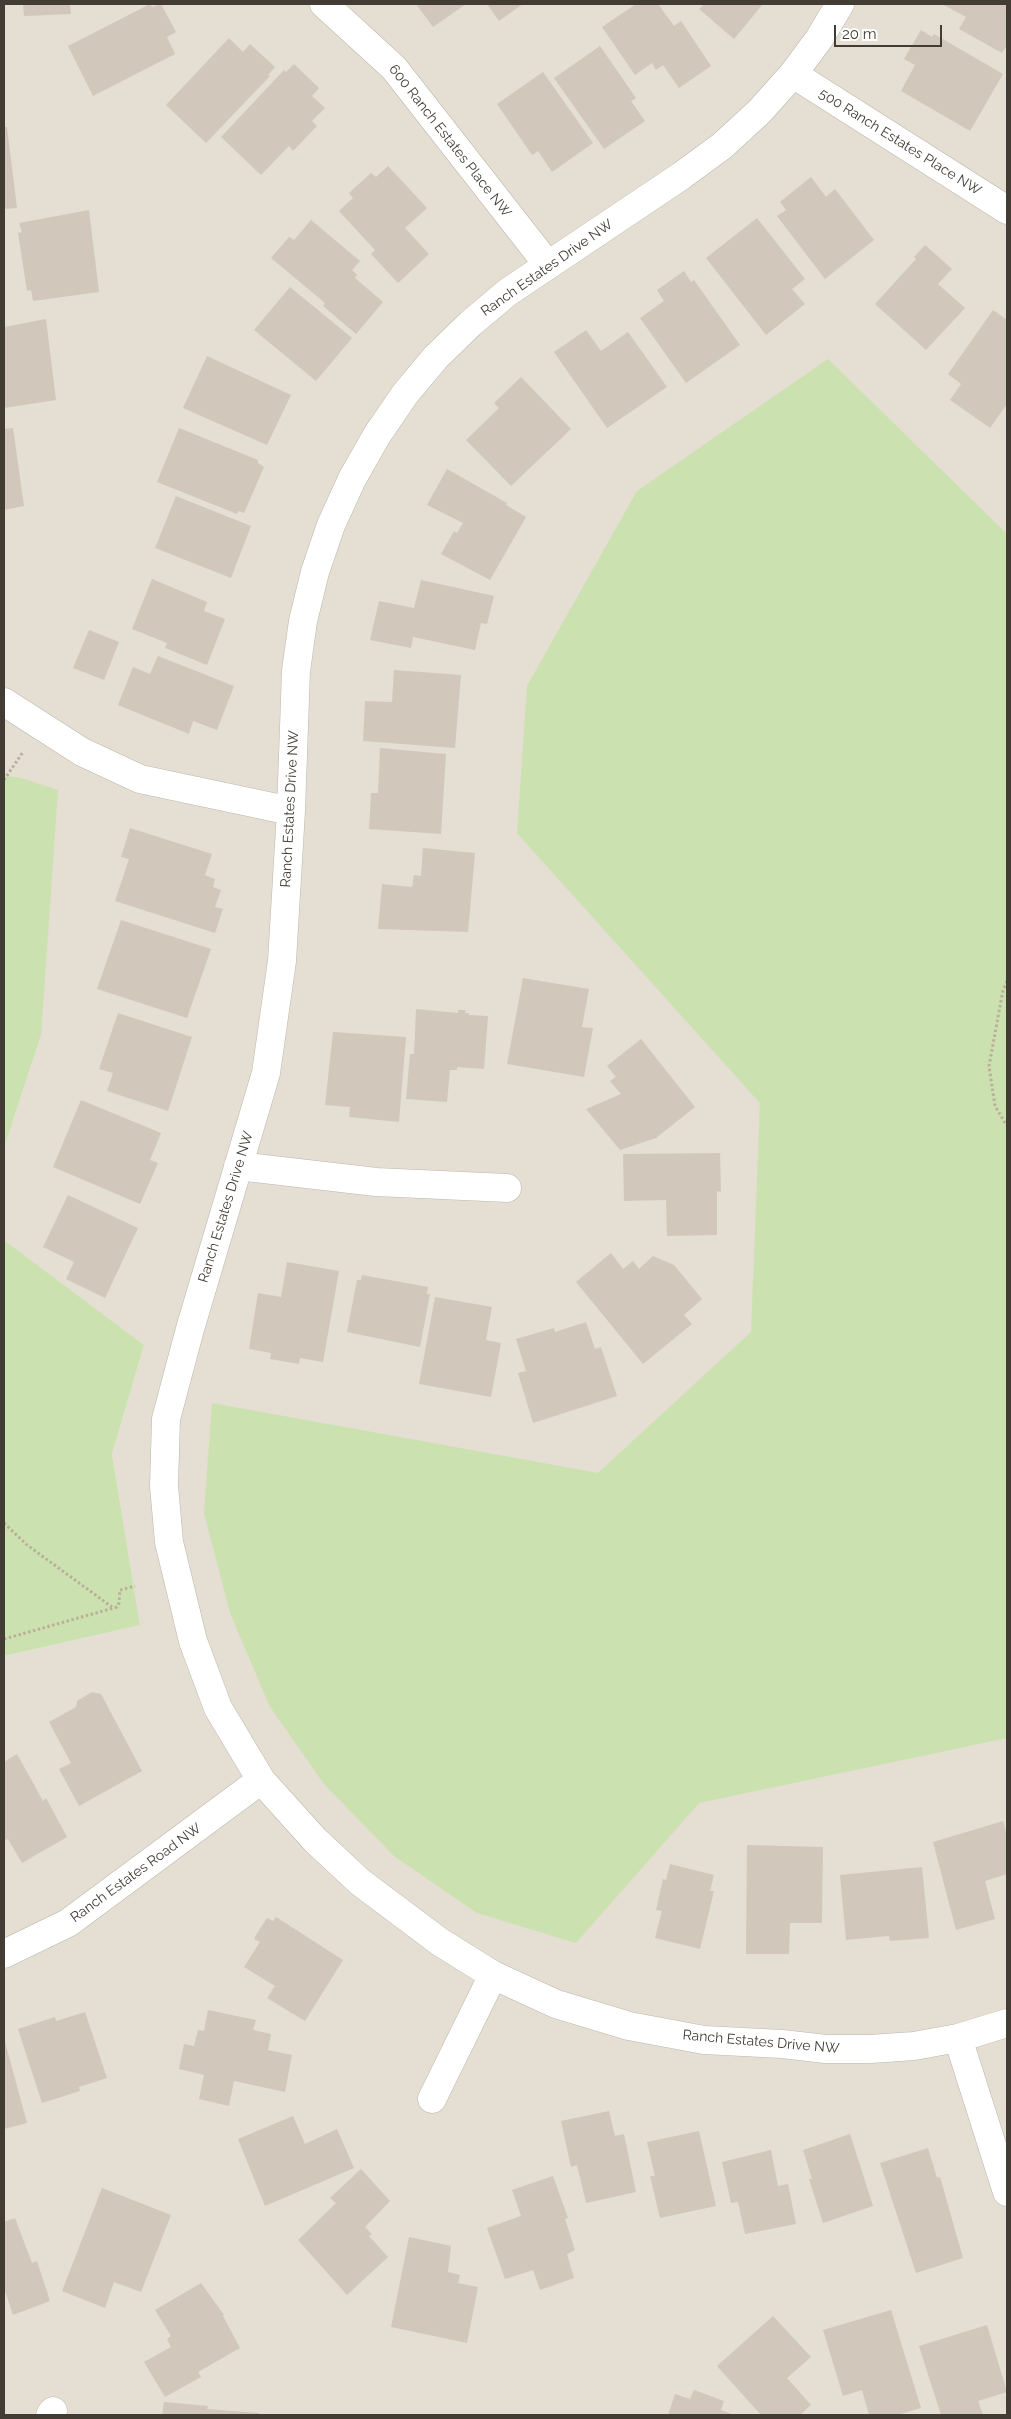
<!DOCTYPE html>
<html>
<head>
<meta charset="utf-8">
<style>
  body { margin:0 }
  #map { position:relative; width:1011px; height:2419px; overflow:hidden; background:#f0ece4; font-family:Raleway,sans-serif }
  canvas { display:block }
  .frame { position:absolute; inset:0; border:5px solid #423c35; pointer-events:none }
  .scale { position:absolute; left:834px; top:25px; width:108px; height:22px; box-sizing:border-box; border:2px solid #423c35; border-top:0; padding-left:6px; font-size:15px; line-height:18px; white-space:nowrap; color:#423c35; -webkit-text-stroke:4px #fff; paint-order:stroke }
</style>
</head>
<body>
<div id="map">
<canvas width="1011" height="2419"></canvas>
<div class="frame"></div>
<div class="scale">20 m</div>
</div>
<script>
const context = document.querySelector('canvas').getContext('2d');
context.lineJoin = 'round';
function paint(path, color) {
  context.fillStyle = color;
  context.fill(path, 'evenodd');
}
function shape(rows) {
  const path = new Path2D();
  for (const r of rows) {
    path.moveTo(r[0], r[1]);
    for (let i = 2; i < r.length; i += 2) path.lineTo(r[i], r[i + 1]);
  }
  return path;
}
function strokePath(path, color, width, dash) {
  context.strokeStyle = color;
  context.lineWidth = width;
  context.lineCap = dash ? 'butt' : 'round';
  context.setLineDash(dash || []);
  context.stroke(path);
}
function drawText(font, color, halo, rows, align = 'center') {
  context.font = font + ' Raleway,sans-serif';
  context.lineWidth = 4.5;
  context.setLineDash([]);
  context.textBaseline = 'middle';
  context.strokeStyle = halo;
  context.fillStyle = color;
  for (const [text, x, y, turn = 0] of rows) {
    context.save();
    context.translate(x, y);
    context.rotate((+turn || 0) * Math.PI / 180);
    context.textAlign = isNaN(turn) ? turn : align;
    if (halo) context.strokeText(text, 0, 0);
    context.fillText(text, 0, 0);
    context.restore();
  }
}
const residential = shape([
  [4,4,1007,4,1007,2415,4,2415,4,1656,140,1625,112,1454,144,1345,4,1240,4,1148,41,1035,18,777,4,776]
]);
const green = shape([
  [828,359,1007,534,1007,1738,699,1803,576,1943,477,1913,394,1856,324,1784,270,1707,230,1613,204,1513,212,1403,598,1473,751,1332,760,1103,517,833,527,686,637,491],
  [4,776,18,777,58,790,41,1035,4,1148],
  [4,1240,144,1345,112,1454,140,1625,4,1656]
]);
const building = shape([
  [23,4,70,4,71,14,24,16],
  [150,4,152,7,161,4,176,32,167,37,175,54,93,96,68,46],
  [416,4,466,4,433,27],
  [487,4,523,4,499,21],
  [636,4,658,4,674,26,681,21,711,66,679,88,663,65,656,70,652,63,635,75,602,27],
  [704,4,763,4,734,39,699,9],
  [942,4,1007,4,1007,45,1002,53,959,29,966,17],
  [921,30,932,37,934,34,1003,74,970,131,901,91,915,65,904,59],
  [229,38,243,52,250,44,275,67,268,75,270,76,206,143,166,105],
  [600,46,636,98,631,101,645,121,604,149,554,78],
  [294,64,319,88,312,96,325,108,312,121,317,126,293,151,289,146,261,175,221,137,284,70,286,72],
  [543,72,593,143,552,172,538,151,532,155,497,104],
  [4,127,7,127,17,208,4,209],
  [388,166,427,208,405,228,429,254,398,283,371,254,375,250,339,211,353,198,349,193,371,173,376,177],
  [811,177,826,197,835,189,874,240,825,279,777,216,786,210,780,202],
  [89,210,99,292,33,301,31,290,27,291,18,233,22,232,19,223],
  [757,218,805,279,792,289,805,304,766,335,706,258],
  [311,220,360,261,352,270,357,275,355,278,383,302,356,334,323,306,325,303,271,258,289,237,294,240],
  [925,245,952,269,938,284,965,308,926,350,875,304,916,259,914,257],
  [684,271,691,282,694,280,740,345,686,383,640,318,664,301,657,290],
  [290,287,352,338,316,381,254,330],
  [993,310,1007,320,1007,404,990,428,950,400,961,384,948,374],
  [46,319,56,400,4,408,4,327],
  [586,330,601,351,628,332,667,387,607,428,554,352],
  [207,356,291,395,267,445,183,408],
  [521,377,571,429,511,486,466,440,499,408,494,403],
  [13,428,24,506,4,510,4,429],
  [179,428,258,460,258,463,264,467,244,513,238,511,237,514,157,482],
  [447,469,507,503,506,505,526,517,490,580,441,554,454,531,457,533,463,523,427,505],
  [176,496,251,526,231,578,155,548],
  [152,579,207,602,204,611,225,619,207,665,165,648,167,643,132,629],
  [421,580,494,596,487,624,481,623,475,650,413,637,411,648,370,640,379,601,414,608],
  [89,630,119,642,104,680,73,668],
  [158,656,234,686,217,730,193,721,189,734,118,705,133,667,150,674],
  [394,670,461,675,455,748,363,741,365,701,392,702],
  [380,748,446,754,441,834,369,829,371,793,378,793],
  [130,828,212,854,205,875,215,879,213,887,221,890,215,907,223,909,215,933,115,901,129,859,121,857],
  [423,848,475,853,468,932,378,929,382,884,412,887,414,875,421,876],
  [121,920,211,949,187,1018,97,989],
  [523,978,589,989,582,1027,593,1028,584,1077,507,1064],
  [416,1009,458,1013,458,1010,466,1010,465,1013,469,1013,469,1015,488,1016,484,1069,457,1067,457,1070,450,1070,447,1102,406,1099,410,1054,414,1054],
  [118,1013,192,1037,168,1111,107,1091,113,1073,99,1069],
  [333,1032,406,1037,399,1122,349,1117,350,1107,325,1105],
  [641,1039,695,1107,656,1138,620,1150,586,1109,621,1094,610,1081,616,1077,607,1066],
  [81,1100,161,1133,150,1160,158,1163,140,1204,53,1167],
  [720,1153,721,1192,717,1191,717,1235,667,1236,666,1200,624,1201,623,1154],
  [68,1195,138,1228,105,1298,66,1279,74,1262,43,1247],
  [611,1253,623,1269,633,1261,639,1269,653,1256,674,1265,702,1299,684,1315,692,1324,643,1364,576,1282],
  [287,1262,339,1271,323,1362,300,1358,299,1364,270,1359,271,1353,249,1349,258,1293,281,1297],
  [362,1275,428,1287,427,1294,430,1294,420,1347,347,1332,357,1280,361,1280],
  [435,1297,492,1307,486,1340,501,1343,491,1397,419,1384],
  [586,1322,595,1349,601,1347,617,1396,533,1423,518,1373,526,1371,516,1339,554,1328,555,1332],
  [92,1692,101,1694,142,1771,79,1806,59,1769,71,1763,49,1722,76,1707,77,1701],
  [17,1754,43,1801,46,1798,67,1837,22,1863,8,1839,4,1841,4,1762],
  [1003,1821,1007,1836,1007,1874,985,1881,995,1919,956,1930,933,1842],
  [747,1845,823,1847,822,1923,790,1923,789,1954,746,1954],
  [670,1864,714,1875,710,1891,714,1891,700,1949,655,1938,662,1911,656,1910,663,1879,666,1880],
  [922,1867,929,1938,890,1941,889,1936,846,1940,840,1875],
  [276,1917,343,1960,305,2021,267,1998,275,1986,244,1967,260,1942,254,1939,256,1935,267,1918,273,1921],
  [208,2010,256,2020,253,2030,271,2034,268,2050,292,2055,285,2092,234,2081,229,2106,199,2099,204,2075,179,2069,184,2044,194,2046,198,2030,204,2031],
  [85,2012,107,2078,79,2087,80,2091,42,2103,18,2029,55,2017,56,2021],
  [4,2038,27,2123,4,2129],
  [609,2111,615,2136,624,2134,636,2192,586,2203,577,2165,571,2167,561,2121],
  [293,2116,305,2144,337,2129,354,2168,265,2206,238,2139],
  [699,2131,716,2206,660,2218,650,2176,655,2176,647,2142],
  [850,2134,873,2206,823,2223,809,2179,812,2179,803,2150],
  [928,2148,937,2178,940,2177,963,2258,916,2273,880,2163],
  [771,2150,778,2186,788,2184,796,2224,745,2234,738,2202,731,2203,722,2162],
  [361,2169,390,2201,365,2227,372,2234,369,2236,388,2257,347,2295,298,2240,336,2203,330,2198],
  [553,2176,568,2218,565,2219,575,2250,567,2254,574,2278,540,2290,533,2270,505,2279,487,2228,521,2216,512,2190],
  [102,2188,171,2215,141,2292,114,2282,105,2308,62,2291],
  [15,2218,32,2263,37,2261,50,2301,13,2315,4,2288,4,2222],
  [409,2237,451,2246,448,2272,460,2275,458,2283,478,2287,467,2343,391,2327],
  [201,2283,224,2315,223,2316,240,2348,198,2372,201,2377,165,2397,144,2362,171,2347,167,2339,171,2336,155,2310],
  [891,2310,921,2408,897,2415,869,2415,862,2390,843,2396,823,2330],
  [773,2316,811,2357,787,2378,811,2405,800,2415,761,2415,717,2366],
  [987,2325,1007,2392,978,2401,983,2415,941,2415,919,2346],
  [694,2390,724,2401,721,2410,734,2415,668,2415,675,2394,690,2399],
  [164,2402,208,2406,207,2409,259,2413,259,2415,162,2415]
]);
const path = shape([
  [4,780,23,752],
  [1007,981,1003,990,989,1066,995,1106,1007,1126],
  [4,1523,27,1545,112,1607],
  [4,1639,117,1607,119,1603,120,1590,135,1586]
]);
const street = shape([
  [324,4,394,68,548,265],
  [840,4,819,39,793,74,759,112,722,146,681,176,508,292,471,323,436,357,405,394,377,435,352,479,331,525,315,572,303,621,296,671,291,811,282,961,266,1073,190,1329,166,1419,164,1486,169,1542,193,1641,218,1708,261,1780,315,1840,360,1882,440,1942,493,1975,556,2004,629,2026,704,2040,782,2044,826,2049,870,2049,914,2046,958,2038,1007,2023],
  [793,74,1007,210],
  [4,702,82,752,140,779,291,811],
  [238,1166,376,1182,507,1188],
  [4,1954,68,1923,261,1780],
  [958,2038,1007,2192],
  [432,2099,493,1975],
  [50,2415,53,2411]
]);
const streetNames = [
  ["600 Ranch Estates Place NW",450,141,52],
  ["500 Ranch Estates Place NW",900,142,32],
  ["Ranch Estates Drive NW",547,268,-35],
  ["Ranch Estates Drive NW",290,809,-87],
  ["Ranch Estates Drive NW",226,1207,-73],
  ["Ranch Estates Road NW",136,1873,-36],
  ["Ranch Estates Drive NW",761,2042,5]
];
paint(residential, '#e4ded3');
paint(green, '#cce1b0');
paint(building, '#d1c8bb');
strokePath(street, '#beb7ab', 29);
strokePath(path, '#bbaf9a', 3, [2.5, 2.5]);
strokePath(street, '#fff', 28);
drawText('14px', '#423c35', '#fff', streetNames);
</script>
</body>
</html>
